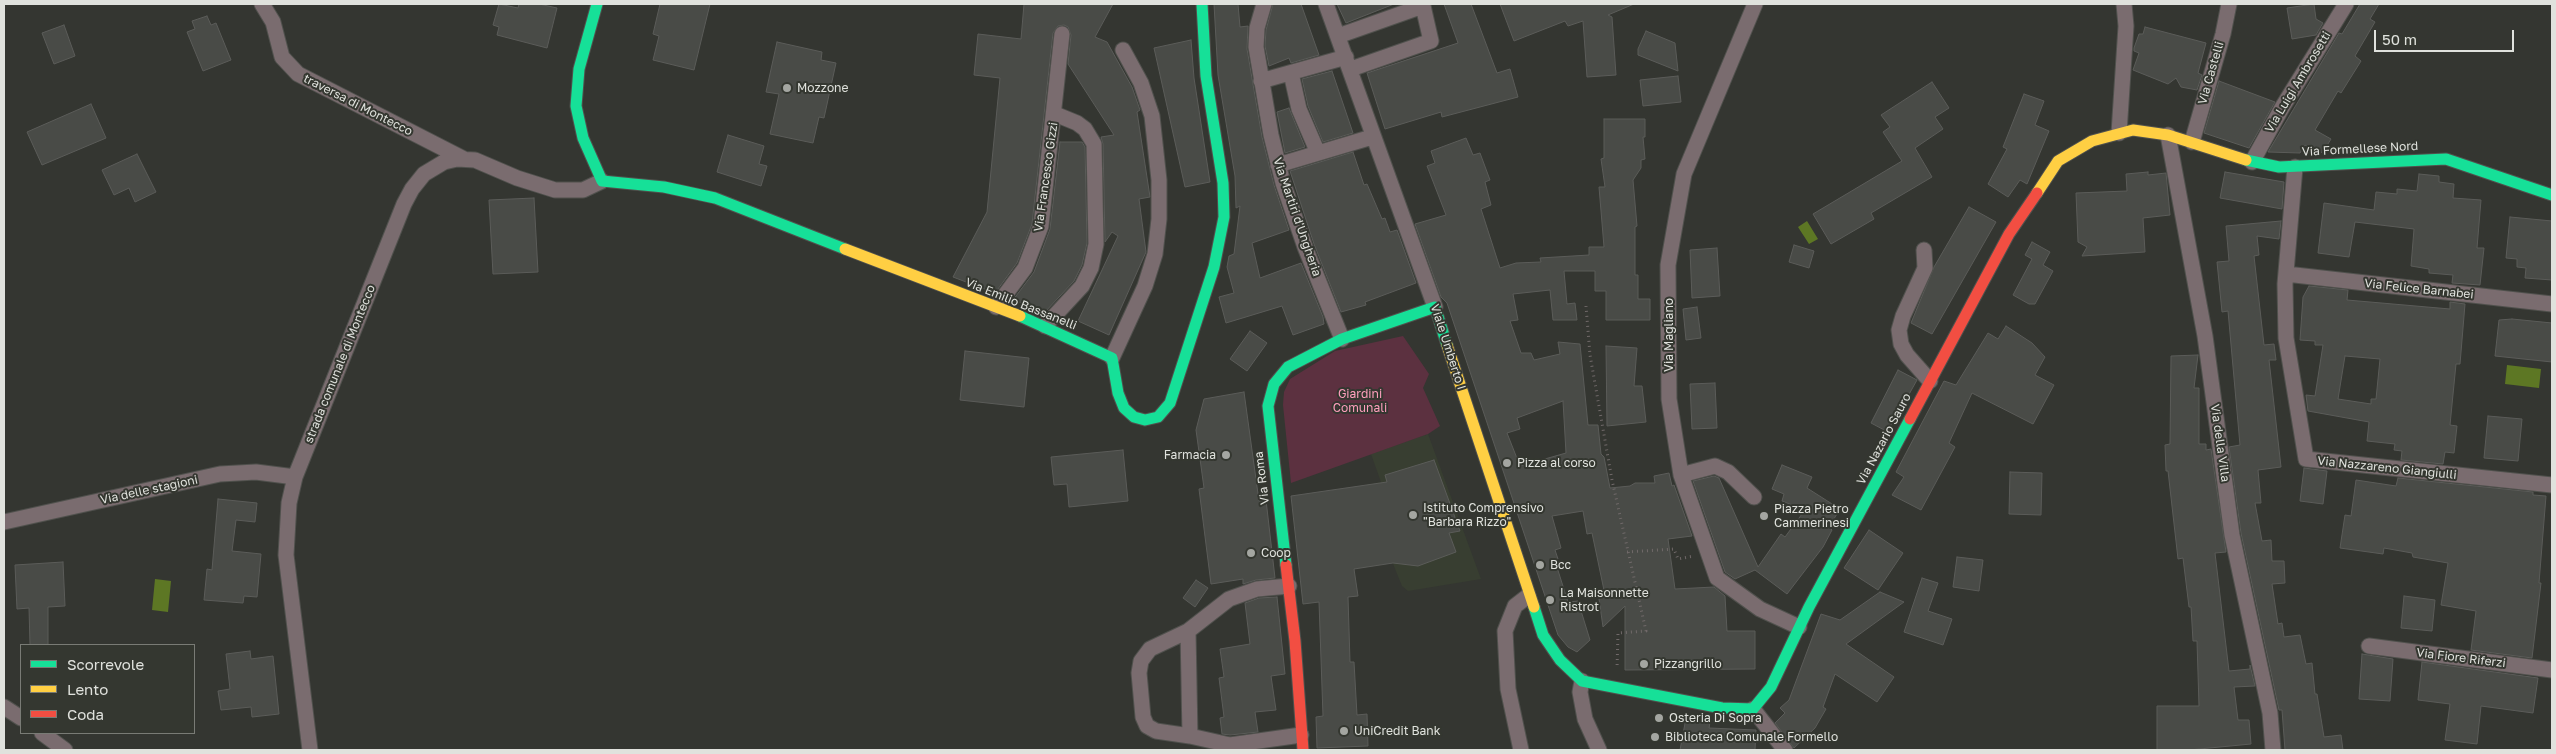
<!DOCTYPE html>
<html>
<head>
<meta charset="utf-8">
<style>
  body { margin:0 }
  #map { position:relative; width:2556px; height:754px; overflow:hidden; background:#343631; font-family:"Golos Text",sans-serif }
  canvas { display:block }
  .frame { position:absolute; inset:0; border:5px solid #e0e2dd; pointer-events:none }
  .legend { position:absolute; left:20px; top:644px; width:175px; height:90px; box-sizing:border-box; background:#343730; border:1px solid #797b75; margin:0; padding:6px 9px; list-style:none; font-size:15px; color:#e0e2dd }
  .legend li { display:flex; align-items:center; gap:10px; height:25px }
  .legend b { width:25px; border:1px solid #797b75 }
  .scale { position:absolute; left:2374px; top:30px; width:140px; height:22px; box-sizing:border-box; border:2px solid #e0e2dd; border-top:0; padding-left:6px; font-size:15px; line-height:18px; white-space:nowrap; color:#e0e2dd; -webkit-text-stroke:4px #343730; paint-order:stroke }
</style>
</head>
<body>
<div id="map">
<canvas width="2556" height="754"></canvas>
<div class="frame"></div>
<ul class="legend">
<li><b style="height:6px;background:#16e098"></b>Scorrevole</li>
<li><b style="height:6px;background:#ffcf43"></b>Lento</li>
<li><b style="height:6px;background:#f24e42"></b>Coda</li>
</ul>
<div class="scale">50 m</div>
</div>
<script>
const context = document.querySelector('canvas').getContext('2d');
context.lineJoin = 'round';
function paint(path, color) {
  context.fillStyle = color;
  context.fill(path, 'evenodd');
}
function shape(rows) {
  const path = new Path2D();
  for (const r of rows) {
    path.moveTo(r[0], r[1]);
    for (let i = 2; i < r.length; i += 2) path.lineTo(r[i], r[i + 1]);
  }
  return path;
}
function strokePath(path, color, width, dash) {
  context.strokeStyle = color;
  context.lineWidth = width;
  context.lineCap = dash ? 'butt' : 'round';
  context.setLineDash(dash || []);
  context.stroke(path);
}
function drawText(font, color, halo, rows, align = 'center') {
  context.font = font + ' "Golos Text",sans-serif';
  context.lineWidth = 4;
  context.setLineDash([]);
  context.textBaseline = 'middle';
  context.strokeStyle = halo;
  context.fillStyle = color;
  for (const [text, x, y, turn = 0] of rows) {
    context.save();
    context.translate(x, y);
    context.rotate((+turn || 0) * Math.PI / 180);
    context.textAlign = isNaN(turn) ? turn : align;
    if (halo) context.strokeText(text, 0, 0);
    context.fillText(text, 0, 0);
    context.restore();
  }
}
const built = shape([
  [1428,434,1481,579,1408,591,1402,586,1385,544,1366,485,1381,482,1371,454]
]);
const green = shape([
  [1403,336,1429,374,1423,388,1440,426,1428,434,1291,483,1283,405,1284,392,1290,379,1335,351]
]);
const water = shape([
  [1807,221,1818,239,1809,244,1798,227],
  [2507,365,2541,369,2539,388,2505,384],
  [155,579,171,581,168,612,152,610]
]);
const building = shape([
  [499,4,518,8,519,4,539,4,557,8,547,48,497,35,499,27,493,25,499,4],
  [660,4,710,4,694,70,653,60,659,36,653,34,660,4],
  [1024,4,1113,4,1095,37,1107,42,1132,87,1140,110,1137,112,1150,197,1139,199,1146,252,1109,335,1078,321,1118,236,1112,232,1105,242,1103,144,1101,137,1114,135,1068,64,1071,35,1068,27,1064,25,1058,26,1053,33,1032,224,1017,263,995,293,953,277,987,212,1000,78,974,75,978,34,1021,39,1024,4],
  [1214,4,1238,4,1240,27,1248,26,1247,49,1262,137,1274,185,1289,230,1252,243,1260,278,1301,263,1323,317,1324,324,1293,335,1282,306,1226,323,1219,297,1234,293,1227,267,1229,256,1234,254,1240,206,1236,208,1235,176,1218,75,1214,4],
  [1273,4,1301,4,1319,55,1291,63,1289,58,1269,66,1265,46,1266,30,1273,4],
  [1337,4,1394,4,1346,23,1337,4],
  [1444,4,1471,4,1497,73,1510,69,1518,97,1442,117,1441,112,1385,129,1367,73,1458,43,1444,4],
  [1500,4,1634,4,1608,15,1612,17,1616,75,1587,77,1583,21,1568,26,1565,21,1514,41,1500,4],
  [2314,4,2316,19,2323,23,2316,35,2292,39,2287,8,2314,4],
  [2360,4,2379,4,2370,19,2375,22,2355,56,2361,61,2341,93,2338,91,2315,130,2331,139,2323,152,2318,153,2305,145,2300,153,2268,152,2339,33,2342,34,2360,4],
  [207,16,211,25,216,23,231,60,203,71,187,32,195,29,192,21,207,16],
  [64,25,75,56,54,64,42,33,64,25],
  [2145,27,2206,43,2198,73,2202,75,2197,90,2181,87,2176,78,2168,84,2133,70,2139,53,2134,51,2134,48,2139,34,2143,34,2145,27],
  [1646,31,1675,43,1678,71,1638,55,1638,49,1646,31],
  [1191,40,1194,78,1210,182,1185,187,1154,48,1191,40],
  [777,42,822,52,821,60,836,63,824,118,819,117,813,143,770,134,779,94,766,92,777,42],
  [1332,71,1353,133,1323,142,1308,106,1302,79,1332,71],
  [1678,76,1681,102,1643,106,1640,80,1678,76],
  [2219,81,2275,102,2249,148,2204,133,2219,81],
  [1932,82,1949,108,1935,117,1943,129,1915,148,1932,177,1871,213,1874,219,1831,244,1813,214,1902,161,1883,132,1890,127,1881,115,1932,82],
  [2024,94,2044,101,2035,125,2049,131,2027,184,2020,180,2008,197,1988,184,2007,149,2003,147,2024,94],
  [91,104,106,138,42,165,27,132,91,104],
  [1289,108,1305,147,1285,153,1277,112,1289,108],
  [1604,119,1645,119,1645,137,1643,137,1645,159,1641,160,1641,168,1633,180,1637,226,1635,227,1635,275,1638,275,1638,299,1650,299,1650,320,1606,320,1606,291,1595,291,1595,271,1564,271,1567,304,1575,303,1577,320,1553,320,1550,290,1513,294,1518,320,1510,321,1521,353,1531,353,1534,360,1560,354,1558,342,1580,344,1588,425,1598,425,1601,454,1604,457,1610,488,1630,486,1635,483,1655,483,1654,476,1669,473,1672,486,1674,485,1692,536,1668,539,1675,589,1714,587,1725,596,1727,631,1755,631,1755,669,1625,670,1625,606,1603,627,1599,599,1605,595,1592,533,1587,534,1583,511,1552,516,1561,548,1555,550,1558,559,1555,561,1568,602,1578,601,1590,640,1577,652,1568,647,1558,635,1447,303,1441,297,1415,224,1446,215,1427,166,1435,163,1431,151,1466,138,1473,155,1480,153,1490,180,1485,182,1491,205,1481,209,1500,268,1516,263,1541,262,1540,258,1589,255,1589,247,1604,247,1599,187,1605,187,1601,159,1604,158,1604,119],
  [1563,401,1566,453,1520,466,1507,433,1520,429,1517,418,1563,401],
  [728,135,764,146,759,164,767,166,761,186,717,172,728,135],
  [1060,142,1082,142,1085,147,1087,243,1082,265,1074,281,1045,312,1013,300,1034,272,1050,229,1060,142],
  [1353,152,1364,185,1367,184,1382,219,1385,218,1390,232,1397,230,1416,283,1365,302,1366,305,1341,312,1314,244,1290,171,1353,152],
  [137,154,156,192,135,202,129,188,114,195,102,170,137,154],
  [2148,172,2148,175,2166,173,2170,215,2143,218,2145,252,2082,256,2087,247,2078,242,2076,193,2127,191,2126,174,2148,172],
  [2225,172,2284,182,2282,209,2220,198,2225,172],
  [2419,174,2439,176,2439,182,2454,184,2453,198,2481,200,2477,248,2484,248,2480,285,2452,283,2453,275,2429,273,2429,269,2411,266,2414,229,2355,222,2349,257,2318,253,2324,203,2374,210,2376,192,2397,194,2397,189,2417,191,2419,174],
  [534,198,538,272,493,274,489,200,534,198],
  [1969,207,1996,222,1932,334,1911,323,1934,267,1969,207],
  [2510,217,2552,221,2552,280,2525,278,2526,268,2517,267,2517,259,2506,258,2510,217],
  [2281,221,2279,239,2257,236,2259,255,2254,256,2264,345,2274,344,2276,360,2269,360,2281,467,2258,470,2261,503,2255,503,2262,541,2271,540,2272,561,2284,561,2285,583,2272,584,2278,624,2282,623,2284,637,2300,635,2306,664,2312,663,2315,694,2317,694,2324,737,2341,735,2343,750,2285,750,2282,710,2279,710,2241,533,2229,447,2240,445,2228,311,2222,312,2217,262,2229,261,2226,226,2281,221],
  [2032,242,2050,252,2043,265,2053,271,2035,304,2029,304,2013,295,2032,259,2025,255,2032,242],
  [1794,245,1814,251,1809,268,1789,262,1794,245],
  [1717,248,1720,296,1692,298,1690,250,1717,248],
  [2309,286,2348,290,2347,300,2450,309,2450,302,2465,304,2460,364,2456,364,2450,425,2457,426,2454,453,2445,452,2443,464,2401,460,2402,451,2394,450,2395,444,2367,441,2369,422,2308,411,2306,395,2315,396,2323,345,2315,345,2315,341,2300,340,2303,297,2309,286],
  [2345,356,2380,359,2376,399,2371,399,2371,404,2338,399,2345,356],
  [1697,307,1701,338,1686,340,1683,309,1697,307],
  [2512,319,2552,323,2552,362,2495,356,2499,320,2512,319],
  [2006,326,2032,343,2045,357,2035,375,2054,385,2033,424,1972,393,1949,443,1955,447,1921,510,1892,495,1904,477,1896,472,1944,381,1956,385,1988,333,1998,339,2006,326],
  [1250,331,1267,343,1247,371,1230,359,1250,331],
  [1606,346,1637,348,1634,386,1642,386,1646,422,1607,426,1606,346],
  [965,351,1029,358,1024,407,960,400,965,351],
  [2198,355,2194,388,2199,388,2199,444,2206,444,2206,450,2211,449,2226,552,2215,553,2229,671,2250,669,2250,665,2255,686,2234,687,2238,720,2249,720,2251,744,2189,750,2157,750,2157,706,2199,706,2197,641,2193,641,2191,607,2189,607,2183,558,2178,559,2168,471,2166,471,2165,445,2170,444,2171,356,2198,355],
  [1898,370,1917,380,1888,432,1871,423,1898,370],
  [1715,383,1717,428,1692,429,1690,384,1715,383],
  [1244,392,1259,501,1266,500,1275,578,1256,580,1243,584,1243,579,1211,584,1199,489,1204,488,1196,430,1204,399,1244,392],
  [2488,416,2522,419,2518,461,2484,458,2488,416],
  [1123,450,1128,501,1069,507,1067,484,1054,485,1051,457,1123,450],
  [1434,460,1460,531,1449,533,1456,552,1418,566,1393,563,1354,569,1358,596,1348,597,1350,662,1354,662,1357,715,1367,714,1368,746,1317,748,1316,717,1323,716,1319,602,1303,604,1291,496,1387,482,1385,475,1434,460],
  [1782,465,1812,477,1807,488,1840,509,1829,527,1832,530,1823,547,1787,594,1755,570,1735,579,1725,572,1693,481,1714,476,1719,478,1758,567,1781,534,1785,537,1805,510,1782,501,1784,494,1772,489,1782,465],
  [2304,468,2327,471,2323,504,2300,501,2304,468],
  [2010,472,2042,473,2041,515,2009,514,2010,472],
  [2398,478,2533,492,2533,495,2546,496,2539,583,2541,583,2532,658,2471,650,2476,611,2441,605,2448,563,2413,557,2412,553,2384,548,2383,554,2340,548,2345,515,2351,516,2356,480,2396,486,2398,478],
  [218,499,257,503,255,522,236,520,232,551,261,554,257,597,244,596,243,603,204,600,207,569,212,570,218,499],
  [1869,530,1903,553,1878,590,1844,568,1869,530],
  [1957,557,1983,560,1979,591,1953,587,1957,557],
  [63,562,65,606,48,607,48,645,30,645,29,608,17,609,15,565,63,562],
  [1922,578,1938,583,1928,611,1952,619,1943,645,1904,632,1922,578],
  [1196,580,1208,588,1195,607,1183,598,1196,580],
  [1880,592,1904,602,1846,644,1894,677,1877,702,1835,674,1823,707,1826,709,1815,728,1794,748,1775,723,1785,713,1780,708,1789,700,1821,614,1840,620,1880,592],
  [2404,596,2435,600,2432,631,2401,628,2404,596],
  [1277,597,1285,674,1271,676,1276,710,1255,712,1258,732,1230,735,1222,734,1220,718,1224,717,1219,678,1224,677,1220,649,1250,644,1245,603,1259,598,1277,597],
  [250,651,251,659,273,656,279,714,252,717,251,707,221,710,218,691,230,689,226,654,250,651],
  [2362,654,2393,659,2390,701,2359,699,2362,654],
  [2422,662,2538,678,2533,713,2481,706,2477,744,2445,740,2450,704,2418,700,2422,662],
  [1686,718,1710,722,1709,728,1756,730,1755,750,1680,750,1686,718]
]);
const path = shape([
  [1586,306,1590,355,1612,480,1646,631,1618,633,1617,669],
  [1627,552,1674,549,1678,559,1694,556]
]);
const street = shape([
  [262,4,273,22,282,57,298,74,464,159],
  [1264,4,1257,28,1256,47,1271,135,1283,183,1305,247,1342,339],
  [1326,4,1435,307],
  [1755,4,1684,174,1668,265,1669,399,1681,475,1717,578,1760,609,1799,627],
  [1338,36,1423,6,1431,41,1351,69],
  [1291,73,1299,109,1318,153],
  [1261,81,1346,57],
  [2119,133,2126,26,2124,4],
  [2168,135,2205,336,2232,535,2270,713,2273,750],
  [2192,142,2223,34,2229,4],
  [2252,162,2283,106,2346,4],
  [1278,165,1372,137],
  [2295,167,2285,284,2286,338,2306,459,2552,485],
  [1924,250,1925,268,1903,316,1899,330,1901,344,1907,355,1930,381],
  [2286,274,2552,304],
  [996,307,1025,268,1041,226,1062,34],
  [1045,326,1082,286,1091,268,1096,244,1094,144,1085,129,1077,123,1055,114],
  [1112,358,1145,286,1155,254,1159,219,1159,180,1152,116,1141,83,1123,50],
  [1681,475,1715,466,1728,472,1754,497],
  [4,522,220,474,256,472,295,477],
  [1289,586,1257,589,1229,599,1188,631,1150,649,1141,661,1139,673,1143,717,1147,726,1156,731,1190,736,1230,745,1301,735],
  [1188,631,1190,736],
  [2369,646,2552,670],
  [1582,681,1580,692,1585,719,1599,750],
  [4,707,21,718],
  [1753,709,1785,750],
  [42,733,65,750],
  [310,750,286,555,289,503,295,477,404,204,412,189,424,174,444,162,457,159,475,160,517,178,555,190,583,190,602,181],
  [1521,750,1508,689,1505,631,1515,606,1528,596]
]);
const fast = shape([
  [597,4,579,69,576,106,583,138,602,181,664,187,715,198,845,249],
  [2246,160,2279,167,2446,159,2552,195],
  [1020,316,1112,358,1118,393,1124,408,1134,417,1145,420,1158,417,1170,403,1214,267,1224,217,1223,183,1206,76,1202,4],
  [1286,565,1268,406,1274,384,1288,367,1342,339,1435,307,1447,345],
  [1534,607,1543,635,1560,660,1582,681,1722,708,1753,709,1771,687,1809,607,1910,419]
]);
const slow = shape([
  [2037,193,2058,161,2092,141,2133,130,2168,135,2246,160],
  [845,249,1020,316],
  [1447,345,1534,607]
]);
const jam = shape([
  [1910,419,2009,234,2037,193],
  [1286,565,1295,641,1303,750]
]);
const markers = [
  [787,88,5,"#a4a6a1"],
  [1226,455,5,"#a4a6a1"],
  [1507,463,5,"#a4a6a1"],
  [1413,515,5,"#a4a6a1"],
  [1764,516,5,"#a4a6a1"],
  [1251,553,5,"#a4a6a1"],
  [1540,565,5,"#a4a6a1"],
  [1550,600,5,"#a4a6a1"],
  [1644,664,5,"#a4a6a1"],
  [1659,718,5,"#a4a6a1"],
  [1344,731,5,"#a4a6a1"],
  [1655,737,5,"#a4a6a1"]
];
const streetNames = [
  ["Via Castelli",2211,73,-74],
  ["Via Luigi Ambrosetti",2298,82,-59],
  ["traversa di Montecco",358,105,27],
  ["Via Formellese Nord",2360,149,-3],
  ["Via Francesco Gizzi",1046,177,-82],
  ["Via Martiri d'Ungheria",1297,217,71],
  ["Via Felice Barnabei",2419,289,6],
  ["Via Emilio Bassanelli",1021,304,22],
  ["Via Magliano",1669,335,-90],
  ["Viale Umberto I",1448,347,72],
  ["strada comunale di Montecco",340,364,-68],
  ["Via Nazario Sauro",1884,439,-62],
  ["Via della Villa",2220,443,82],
  ["Via Nazzareno Giangiulli",2387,468,6],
  ["Via Roma",1262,478,-97],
  ["Via delle stagioni",149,490,-12],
  ["Via Fiore Riferzi",2461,658,7]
];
const poiNames = [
  ["Mozzone",797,88],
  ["Farmacia",1216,455,"right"],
  ["Pizza al corso",1517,463],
  ["Istituto Comprensivo",1423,508],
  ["\"Barbara Rizzo\"",1423,522],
  ["Piazza Pietro",1774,509],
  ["Cammerinesi",1774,523],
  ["Coop",1261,553],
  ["Bcc",1550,565],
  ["La Maisonnette",1560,593],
  ["Ristrot",1560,607],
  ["Pizzangrillo",1654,664],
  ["Osteria Di Sopra",1669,718],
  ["UniCredit Bank",1354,731],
  ["Biblioteca Comunale Formello",1665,737]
];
const parkNames = [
  ["Giardini",1360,394],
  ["Comunali",1360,408]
];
paint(built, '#383e31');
paint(green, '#5c3140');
paint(water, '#5d7724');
paint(building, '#494b47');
strokePath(building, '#5b5c59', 1);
strokePath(street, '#50514d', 17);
strokePath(fast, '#50514d', 13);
strokePath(slow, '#50514d', 13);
strokePath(jam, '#50514d', 13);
strokePath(path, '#706969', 3, [1, 4]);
strokePath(street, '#7a6c6f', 15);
strokePath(fast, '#16e098', 11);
strokePath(slow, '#ffcf43', 11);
strokePath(jam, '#f24e42', 11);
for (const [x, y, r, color] of markers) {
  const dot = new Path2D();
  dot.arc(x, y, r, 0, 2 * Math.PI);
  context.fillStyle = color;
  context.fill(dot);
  strokePath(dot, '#343730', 2);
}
drawText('12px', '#e0e2dd', '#343730', streetNames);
drawText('12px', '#e0e2dd', '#343730', poiNames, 'left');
drawText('12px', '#ff9fbe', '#343730', parkNames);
</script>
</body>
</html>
